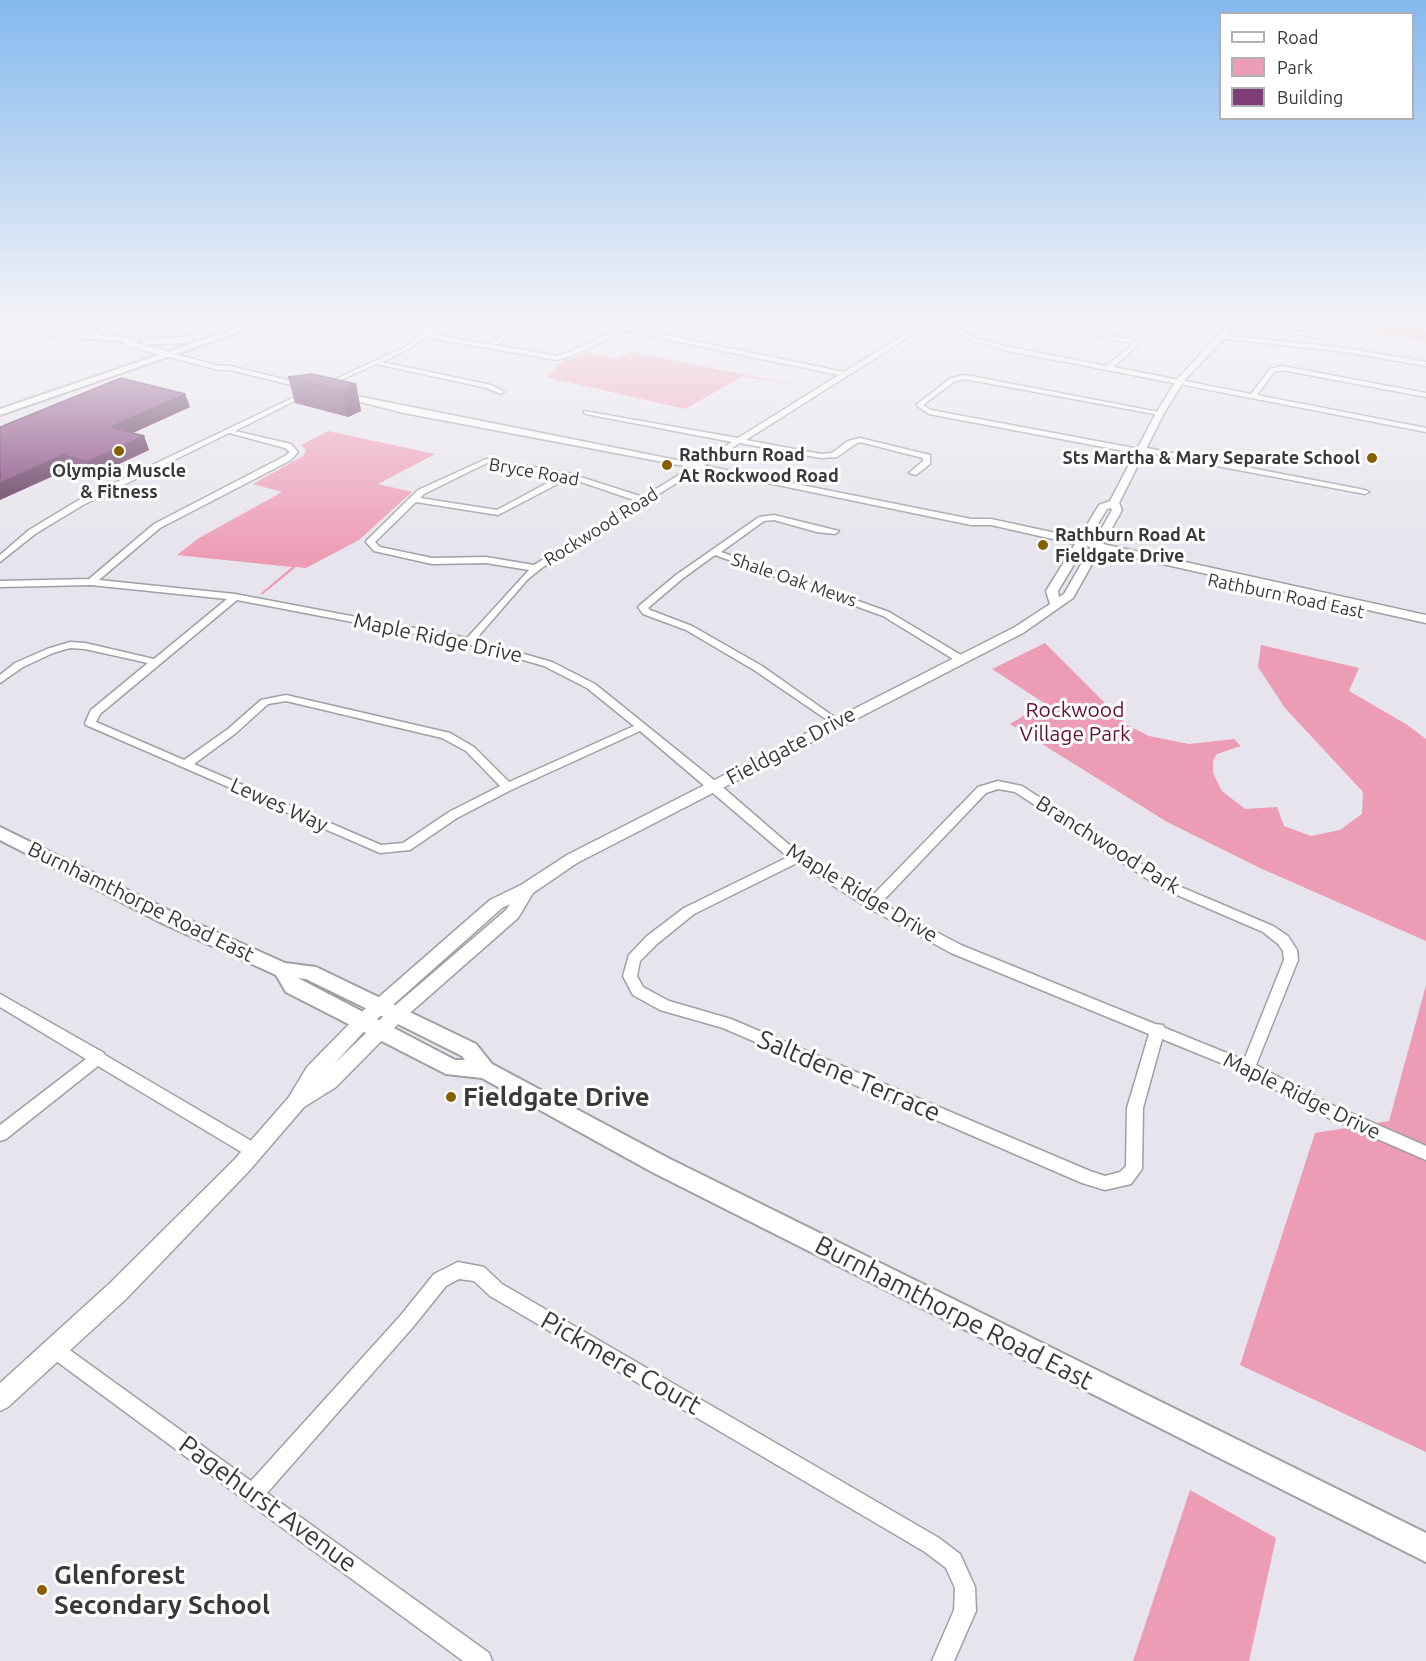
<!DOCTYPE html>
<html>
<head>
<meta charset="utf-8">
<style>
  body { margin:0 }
  #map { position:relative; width:1426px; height:1661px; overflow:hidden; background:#e8e4ed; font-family:Ubuntu,sans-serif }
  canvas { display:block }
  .legend { position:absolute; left:1219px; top:12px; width:195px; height:108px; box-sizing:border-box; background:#fff; border:2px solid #b0afb1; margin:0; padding:8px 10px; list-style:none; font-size:18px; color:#3a383b }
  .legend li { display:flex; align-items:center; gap:12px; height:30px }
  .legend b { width:30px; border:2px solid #b0afb1 }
</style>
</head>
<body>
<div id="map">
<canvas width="1426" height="1661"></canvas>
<ul class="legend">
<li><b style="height:8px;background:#fff"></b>Road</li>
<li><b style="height:16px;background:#ed9cb6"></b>Park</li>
<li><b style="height:16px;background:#7f3d77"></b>Building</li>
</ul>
</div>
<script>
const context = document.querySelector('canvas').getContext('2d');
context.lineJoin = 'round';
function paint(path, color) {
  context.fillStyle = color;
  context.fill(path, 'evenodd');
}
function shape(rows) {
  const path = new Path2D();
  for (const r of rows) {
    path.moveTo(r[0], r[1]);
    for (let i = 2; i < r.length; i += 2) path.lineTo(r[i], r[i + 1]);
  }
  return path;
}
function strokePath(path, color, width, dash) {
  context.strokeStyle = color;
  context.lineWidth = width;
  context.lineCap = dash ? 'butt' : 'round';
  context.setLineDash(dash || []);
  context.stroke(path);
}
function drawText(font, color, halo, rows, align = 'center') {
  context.font = font + ' Ubuntu,sans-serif';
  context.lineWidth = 6;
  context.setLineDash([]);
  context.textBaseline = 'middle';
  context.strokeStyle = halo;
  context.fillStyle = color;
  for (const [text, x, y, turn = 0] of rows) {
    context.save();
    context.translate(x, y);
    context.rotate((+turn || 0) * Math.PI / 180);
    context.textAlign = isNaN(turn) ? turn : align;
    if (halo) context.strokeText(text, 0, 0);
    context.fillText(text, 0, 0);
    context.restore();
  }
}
const green = shape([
  [1314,324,1426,324,1426,342],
  [587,352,615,359,631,352,811,388,743,376,685,409,546,377,562,362],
  [328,431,435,454,378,484,412,492,359,540,306,568,296,567,263,594,260,594,292,567,177,555,199,538,282,492,253,484,303,456,306,450,301,445],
  [1045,643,1127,725,1149,736,1189,744,1234,739,1241,746,1217,754,1213,760,1213,773,1222,791,1245,809,1277,807,1284,826,1311,836,1340,830,1362,814,1363,792,1285,708,1258,667,1261,645,1359,668,1349,691,1406,724,1426,739,1426,941,1260,868,1167,822,1010,724,1044,703,992,669],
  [1426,985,1426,1452,1240,1365,1315,1133,1389,1121],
  [1190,1490,1276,1538,1249,1661,1133,1661]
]);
const minor = shape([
  [0,324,9,324,0,328,0,324],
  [112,324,121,324,105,330,94,338,89,337,101,328,112,324],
  [209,324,217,324,214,326,209,324],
  [435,324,442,324,430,334,488,344,529,324,537,324,495,345,556,356,564,354,632,324,635,326,632,328,844,372,914,329,929,324,938,324,918,331,746,440,821,454,832,453,848,441,860,438,930,455,930,464,916,475,909,473,923,461,923,458,860,442,854,445,837,457,821,458,740,443,543,567,528,579,475,640,552,662,595,684,719,784,801,855,871,897,978,787,998,781,1022,786,1169,882,1273,926,1288,936,1297,950,1298,960,1256,1065,1330,1104,1426,1146,1426,1160,1320,1114,1243,1072,1162,1039,1143,1108,1142,1169,1131,1184,1105,1190,1082,1183,723,1028,660,1010,633,995,623,976,629,955,647,936,684,908,788,857,640,731,511,790,457,818,410,850,380,853,86,725,85,723,91,710,148,663,85,649,70,648,53,653,23,667,0,683,0,675,15,663,47,649,70,642,85,643,154,659,227,599,91,585,0,587,0,581,89,579,154,524,285,456,290,452,285,448,229,433,83,505,35,534,0,562,0,555,29,530,77,501,305,392,310,393,235,431,291,444,298,452,291,460,160,528,99,580,235,594,467,638,529,570,486,563,432,564,374,551,366,542,367,540,418,490,486,459,568,473,643,497,732,442,586,414,584,413,584,411,738,438,839,375,626,331,568,357,556,360,426,337,411,348,382,362,491,385,503,391,504,392,501,394,487,388,376,364,328,386,323,385,407,346,435,324],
  [487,463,560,476,497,510,420,498,424,494,487,463],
  [569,478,637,501,534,565,486,557,432,558,380,547,375,542,416,502,498,515,569,478],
  [237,600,468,644,544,666,587,688,634,726,509,782,474,747,450,733,286,695,261,700,228,729,184,760,96,722,100,714,237,600],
  [286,701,442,738,466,751,500,786,449,812,403,843,381,845,194,764,236,733,268,704,286,701],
  [998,789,1015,792,1161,888,1263,932,1278,944,1283,951,1284,960,1244,1060,1165,1028,1163,1025,1155,1024,961,945,881,903,986,793,998,789],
  [797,863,867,907,951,953,1149,1034,1127,1108,1126,1166,1120,1172,1105,1176,1090,1171,731,1019,669,1001,643,987,637,976,640,961,657,944,694,914,797,863],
  [763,324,776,324,802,328,817,324,826,324,802,332,763,324],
  [942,324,949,324,975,338,1005,346,1106,366,1131,346,1130,343,1043,324,1054,324,1133,340,1136,342,1136,347,1113,367,1251,394,1270,369,1282,366,1426,393,1426,397,1282,370,1274,372,1257,395,1426,428,1426,432,1004,350,971,340,942,324],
  [1271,328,1323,334,1326,336,1323,338,1269,331,1271,328],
  [1220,335,1346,348,1426,362,1426,366,1346,352,1218,338,1220,335],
  [965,375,1164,413,1160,415,965,379,955,381,923,405,931,410,1139,449,1142,447,1365,490,1369,492,1365,494,1143,452,1140,454,929,414,916,405,951,378,965,375],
  [774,515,839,531,835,534,817,532,774,520,764,521,721,552,889,612,966,658,966,662,958,662,883,616,715,555,682,579,648,608,650,610,692,626,762,666,840,721,841,723,840,725,836,726,754,670,686,630,643,614,638,607,640,605,676,575,759,517,774,515],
  [0,994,104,1053,105,1055,260,1146,262,1151,260,1156,254,1158,248,1156,98,1066,6,1139,0,1141,0,1125,86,1059,0,1007,0,994],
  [458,1262,484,1267,502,1284,939,1538,960,1554,975,1587,976,1611,954,1661,932,1661,954,1610,955,1588,946,1568,925,1552,490,1296,474,1281,459,1279,446,1286,413,1327,267,1493,489,1653,492,1661,463,1661,48,1355,45,1349,48,1343,54,1340,60,1343,251,1481,401,1315,434,1274,458,1262]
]);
const tertiary = shape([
  [0,324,13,324,56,333,137,338,140,342,133,342,219,366,230,366,312,386,308,389,230,370,219,370,127,346,123,341,56,337,0,324],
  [1229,324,1237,324,1184,381,1164,413,1119,503,1122,510,1103,544,1426,615,1426,623,1100,550,1073,598,1023,633,577,863,533,893,518,918,403,1019,336,1087,304,1107,249,1171,126,1299,8,1407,0,1411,0,1383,110,1283,235,1159,289,1097,307,1067,356,1017,490,900,521,885,567,855,1015,627,1050,604,1046,591,1075,544,991,525,971,525,700,469,404,413,337,396,337,392,971,519,991,519,1079,538,1099,505,1110,501,1156,413,1178,378,1229,324],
  [1111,508,1112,510,1094,542,1088,540,1107,509,1111,508],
  [1085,546,1091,547,1064,594,1059,597,1058,591,1085,546],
  [510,904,506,910,391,1009,334,1064,368,1027,502,908,510,904]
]);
const secondary = shape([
  [250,324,262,324,0,415,0,409,250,324],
  [191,337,194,342,145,345,141,342,145,339,191,337],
  [0,827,176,914,285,963,316,967,476,1044,492,1064,668,1158,1426,1533,1426,1562,652,1172,482,1078,446,1074,286,992,276,975,164,924,0,840,0,827],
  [298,978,306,979,390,1020,462,1056,465,1060,455,1060,298,978]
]);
const wall = shape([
  [288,377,356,384,361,411,348,417,295,403],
  [185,394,190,407,133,433,144,436,149,450,93,476,69,469,0,427]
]);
const shadedWall = shape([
  [356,384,361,411,348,417,342,391],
  [185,394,190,407,116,440,111,427],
  [144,436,149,450,93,476,88,462],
  [63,455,69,469,0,500,0,483]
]);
const building = shape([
  [312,374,356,384,342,391,288,377,312,374],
  [121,378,185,394,111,427,144,436,88,462,63,455,0,483,0,427,121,378]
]);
const markers = [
  [119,451,6,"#885f00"],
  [1372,458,6,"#885f00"],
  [667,465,6,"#885f00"],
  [1043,545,6,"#885f00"],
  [451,1097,6,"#885f00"],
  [42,1590,6,"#885f00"]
];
const farPoinames = [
  ["Rathburn Road",679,455],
  ["At Rockwood Road",679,476],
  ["Sts Martha & Mary Separate School",1360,458,"right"],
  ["Olympia Muscle",119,471,"center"],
  ["& Fitness",119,492,"center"],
  ["Rathburn Road At",1055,535],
  ["Fieldgate Drive",1055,556]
];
const farStreetnames = [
  ["Bryce Road",534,472,10],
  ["Rockwood Road",601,527,-32],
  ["Shale Oak Mews",794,580,19],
  ["Rathburn Road East",1286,596,12]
];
const streetNames = [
  ["Maple Ridge Drive",438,638,12],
  ["Fieldgate Drive",791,746,-28],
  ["Lewes Way",279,805,24],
  ["Branchwood Park",1108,845,32],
  ["Maple Ridge Drive",862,893,31],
  ["Burnhamthorpe Road East",141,902,26],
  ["Maple Ridge Drive",1302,1096,26]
];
const parkNames = [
  ["Rockwood",1075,710],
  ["Village Park",1075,734]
];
const nearStreetnames = [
  ["Saltdene Terrace",849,1076,23],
  ["Burnhamthorpe Road East",954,1313,27],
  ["Pickmere Court",621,1363,30],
  ["Pagehurst Avenue",268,1504,36]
];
const nearPoinames = [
  ["Fieldgate Drive",463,1097],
  ["Glenforest",54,1575],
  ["Secondary School",54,1605]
];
paint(green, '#ed9cb6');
strokePath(minor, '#a19ea5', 3);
strokePath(tertiary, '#a19ea5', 3);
strokePath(secondary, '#a19ea5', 4);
paint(minor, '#fff');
paint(tertiary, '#fff');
paint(secondary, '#fff');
paint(wall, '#6d3466');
paint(shadedWall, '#592b53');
paint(building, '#7f3d77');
strokePath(building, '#592b53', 1.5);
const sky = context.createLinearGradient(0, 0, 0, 556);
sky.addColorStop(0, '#83b9ee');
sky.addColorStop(0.58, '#f5f3f7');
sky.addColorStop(1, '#f5f3f700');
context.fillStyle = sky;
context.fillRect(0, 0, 1426, 556);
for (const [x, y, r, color] of markers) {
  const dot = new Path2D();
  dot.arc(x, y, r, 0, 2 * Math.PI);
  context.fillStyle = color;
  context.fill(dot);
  strokePath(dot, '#fff', 2);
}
drawText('bold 18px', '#3a383b', '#fff', farPoinames, 'left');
drawText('18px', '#3a383b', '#fff', farStreetnames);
drawText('21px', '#3a383b', '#fff', streetNames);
drawText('21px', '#641137', '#fff', parkNames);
drawText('26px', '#3a383b', '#fff', nearStreetnames);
drawText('bold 26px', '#3a383b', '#fff', nearPoinames, 'left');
</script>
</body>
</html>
